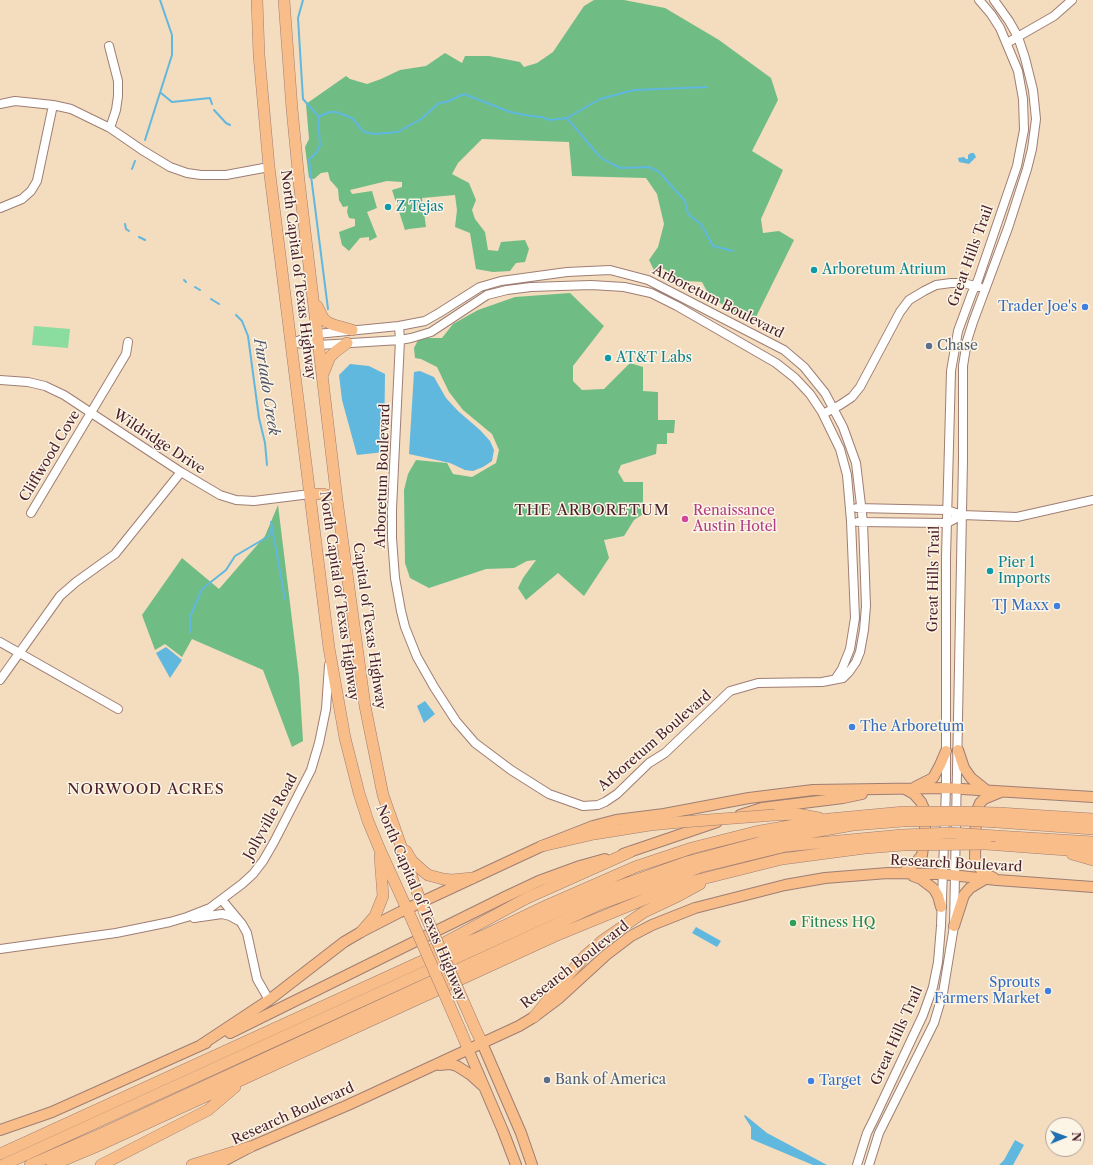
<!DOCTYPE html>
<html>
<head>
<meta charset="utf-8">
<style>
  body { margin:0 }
  #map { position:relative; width:1093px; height:1165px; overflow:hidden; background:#f4dcbe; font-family:"Libre Caslon Text",serif }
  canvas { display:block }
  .north { position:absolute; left:1045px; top:1117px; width:40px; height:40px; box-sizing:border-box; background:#fcf5e5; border:1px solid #b59f9b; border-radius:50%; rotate:89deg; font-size:11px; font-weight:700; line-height:16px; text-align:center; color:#4a1f2b }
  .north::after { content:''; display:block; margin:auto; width:14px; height:18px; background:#1f6fb2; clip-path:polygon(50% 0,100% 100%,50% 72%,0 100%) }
</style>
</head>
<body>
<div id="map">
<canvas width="1093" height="1165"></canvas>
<div class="north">N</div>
</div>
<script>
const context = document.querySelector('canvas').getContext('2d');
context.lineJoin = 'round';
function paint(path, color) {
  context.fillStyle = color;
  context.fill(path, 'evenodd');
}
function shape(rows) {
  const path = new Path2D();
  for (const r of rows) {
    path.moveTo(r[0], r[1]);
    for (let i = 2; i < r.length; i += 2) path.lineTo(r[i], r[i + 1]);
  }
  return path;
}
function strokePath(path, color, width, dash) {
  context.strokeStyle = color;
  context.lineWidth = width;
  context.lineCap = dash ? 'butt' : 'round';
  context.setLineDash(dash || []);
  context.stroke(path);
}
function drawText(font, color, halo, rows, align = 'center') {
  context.font = font + ' "Libre Caslon Text",serif';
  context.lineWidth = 3;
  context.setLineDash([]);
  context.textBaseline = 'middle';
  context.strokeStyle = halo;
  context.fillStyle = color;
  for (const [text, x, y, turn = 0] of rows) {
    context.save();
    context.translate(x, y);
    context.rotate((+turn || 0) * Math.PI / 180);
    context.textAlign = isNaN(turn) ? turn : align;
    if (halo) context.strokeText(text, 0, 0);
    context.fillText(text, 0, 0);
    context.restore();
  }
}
const green = shape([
  [34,326,70,329,68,348,32,345]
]);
const forest = shape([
  [594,0,624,0,665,8,719,40,771,78,778,100,752,151,783,170,761,219,763,233,779,231,794,240,755,319,745,318,710,297,702,282,673,280,665,269,654,270,649,260,658,247,664,224,657,194,646,178,572,176,569,142,482,139,458,163,452,174,469,183,476,200,472,210,475,219,485,232,488,250,498,251,501,242,525,240,529,249,525,262,516,263,510,271,493,272,476,269,470,233,455,227,457,210,455,195,422,198,426,227,409,229,405,230,392,190,402,187,402,182,387,181,350,190,352,194,372,191,377,208,367,212,377,237,369,241,369,237,360,238,349,251,342,245,339,232,355,226,355,219,349,218,347,212,348,206,343,207,339,200,338,189,330,180,328,172,321,173,314,179,309,178,305,147,309,139,306,104,346,76,350,79,367,84,381,79,400,70,426,66,445,53,462,63,465,56,489,56,520,62,524,67,537,63,553,52,584,6],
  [570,293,604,326,573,366,573,381,582,390,604,389,630,363,643,367,643,391,658,392,658,420,675,420,674,433,667,433,667,444,657,444,656,454,621,465,618,472,624,482,643,482,643,514,634,520,624,536,604,540,609,558,584,596,558,573,526,600,518,588,523,578,536,560,527,561,514,568,486,569,429,588,410,578,405,563,404,490,408,474,416,460,447,463,453,474,472,477,496,463,499,450,492,434,463,410,449,392,437,367,421,359,415,358,414,348,419,338,442,338,453,324,478,310,515,297],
  [278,505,299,677,303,741,292,747,263,670,192,639,182,657,165,644,155,650,142,615,182,558,219,589,265,536]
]);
const water = shape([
  [971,153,974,153,976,157,969,164,959,162,958,158,964,157,966,159,968,159,968,155],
  [350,364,369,366,385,374,384,452,357,455,342,400,339,375],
  [420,371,434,377,446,398,458,411,480,430,490,441,494,450,492,461,483,467,473,471,465,470,450,463,409,454,414,372],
  [166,647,182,660,170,678,156,653],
  [425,701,435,714,424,723,417,706],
  [696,927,721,941,717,947,692,933],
  [745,1115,767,1133,827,1165,813,1165,751,1139,751,1127,744,1116],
  [1015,1140,1024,1145,1013,1165,999,1165,1004,1160]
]);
const stream = shape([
  [303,0,298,18,303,99,318,116],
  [161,93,172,102,210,98,212,104],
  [214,110,226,123,230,125],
  [567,118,600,157,612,164,621,168,649,167,659,172,685,201,688,214,701,224,713,246,733,251],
  [145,140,172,55,172,35,160,0],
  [132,169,135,161],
  [125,224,126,229,129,231],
  [139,237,145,240],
  [184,280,186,282],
  [195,287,200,290],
  [211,299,219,304],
  [328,309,309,160,317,152,320,145,318,117,329,112,336,112,352,118,364,132,375,134,398,132,421,119,439,103,446,102,464,94,510,112,530,116,542,117,549,120,567,118,600,99,634,90,707,87],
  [236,315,242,321,248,336,259,418,265,443,267,465],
  [271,522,285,599],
  [190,632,190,617,202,589,226,570,235,556,269,536,272,527]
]);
const minor = shape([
  [1007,43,1054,16,1072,0],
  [109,46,118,81,118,96,116,110,110,128],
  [0,104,15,101,53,105,71,109,110,128,142,150,170,167,187,173,201,175,226,175,269,167],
  [0,208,22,199,31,191,37,181,53,105],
  [292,343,317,334,399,326,425,321,439,313,480,287,501,281,567,272,610,270,648,280,784,350,804,367,825,393,843,427,856,463,863,522,866,606,864,630,860,652,856,662,849,672,843,678,822,682,758,683,730,691,665,753,649,763,617,794,605,802,598,805,583,806,549,794,511,770,475,743,456,721,434,687,417,657,405,627,401,611,395,578,392,538,392,509,400,340,399,326],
  [295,343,319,345,400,340,411,338,431,332,487,295,507,290,531,287,591,285,624,287,651,293,677,306,776,363,795,378,810,394,822,412,840,449,847,475,851,521,855,618,850,649,842,669,836,678],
  [0,380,28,382,45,386,64,395,181,472,220,495,236,500,254,501,310,494],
  [823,414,840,405,852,397,860,387,900,312,909,300,924,291,936,285,951,283,963,283,979,287],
  [857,508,947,510,962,515,1017,517,1093,500],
  [31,513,126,354,128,342],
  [858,522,947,523,962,515],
  [0,642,118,709],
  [0,680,60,596,76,582,115,554,181,472],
  [222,900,242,924,247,933,257,979,269,1000],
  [194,918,222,914,230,916,237,920],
  [0,949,116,933,170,922,187,917,210,908,242,884,253,874,263,861,274,842,311,770,319,743,326,709,329,665],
  [857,1165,867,1133,874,1119,923,1015,933,987,938,962,941,926,946,788,946,557,951,371,958,331,972,293,978,280,1017,166,1024,130,1023,99,1018,71,1000,28,991,14,979,0],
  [869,1165,879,1133,934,1023,943,993,954,926,963,460,963,366,967,341,973,322,1008,228,1027,169,1032,149,1036,119,1033,90,1025,58,1018,37,1009,21,994,0]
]);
const major = shape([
  [958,750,964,768,971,778,986,790],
  [915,787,933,778,940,765,946,751],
  [740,815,762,808,843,798,862,794],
  [623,854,717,822],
  [903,873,917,861,922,855,925,831,925,811,921,802,914,794,905,789],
  [913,876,921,879,934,889,938,896,941,907],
  [994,878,984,873,979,867,975,858,976,813,980,803,984,799,1001,792],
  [954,926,964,895,970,888,985,879],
  [230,1033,505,897,539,881,580,866,605,859],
  [482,1043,521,1133,532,1165],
  [201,1045,269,1000,344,942,361,932,400,912,542,846,593,826,616,820,664,814,749,798,813,790,946,788,1093,797],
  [468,1049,503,1131,516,1165],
  [439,1065,450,1064,457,1066,471,1075,482,1085],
  [0,1130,52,1112,206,1043],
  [216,1165,250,1147,348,1105,519,1026,534,1017,558,999,606,955,631,936,652,925,695,908,785,885,825,878,888,873,942,874,997,880,1093,887]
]);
const highway = shape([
  [257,0,259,55,269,167,329,648,345,738,359,793,368,821,380,850,412,920],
  [284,0,292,109,299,181,337,500,365,706,383,795,425,914],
  [317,306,323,318,327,322,334,325,352,330],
  [323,374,330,357,335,352,347,343],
  [310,494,323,494,330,496,337,500],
  [999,813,1093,819],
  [775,815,797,814,819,818],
  [997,822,1093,829],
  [996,836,1093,842],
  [986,844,1093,852],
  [542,846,594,834,650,825,681,822],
  [406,851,412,861,423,871,428,875,443,879,452,880,472,878],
  [1072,854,1093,860],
  [361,932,375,916,383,896,380,856],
  [431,950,527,898,630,852],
  [534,1017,570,973,585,956,602,941,644,912,678,896,700,884],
  [475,1028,482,1043],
  [462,1034,468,1049],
  [0,1154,420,962,485,935,548,905,635,867,692,848,755,832,829,819,904,812],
  [3,1165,589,897,687,862,773,839,853,825,903,821],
  [30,1165,101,1134,600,904,700,867,786,846,902,835],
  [52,1165,95,1147,555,936,682,884,782,859,865,848,903,845],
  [101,1165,208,1110,235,1087],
  [192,1165,250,1147]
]);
const highwayBridge = shape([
  [904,812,959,812,999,813],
  [903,821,963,820,997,822],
  [681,822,775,815],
  [902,835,951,833,996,836],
  [903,845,986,844],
  [425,914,475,1028],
  [412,920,462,1034]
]);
const markers = [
  [388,207,4,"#0f9aa8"],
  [814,270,4,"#0f9aa8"],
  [1085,307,4,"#3f7fe0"],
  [929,346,4,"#5c6f8a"],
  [608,358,4,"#0f9aa8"],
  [685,519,4,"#d1479c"],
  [990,571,4,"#0f9aa8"],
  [1057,606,4,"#3f7fe0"],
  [852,727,4,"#3f7fe0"],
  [793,923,4,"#2e9e5b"],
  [1048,991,4,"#3f7fe0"],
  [547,1080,4,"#5c6f8a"],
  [811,1081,4,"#3f7fe0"]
];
const cultureNames = [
  ["Z Tejas",396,207],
  ["Arboretum Atrium",822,270],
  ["AT&T Labs",616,358],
  ["Pier 1",998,563],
  ["Imports",998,579]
];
const streetNames = [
  ["Great Hills Trail",971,256,-70],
  ["North Capital of Texas Highway",298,275,83],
  ["Arboretum Boulevard",718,302,27],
  ["Wildridge Drive",159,442,33],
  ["Cliffwood Cove",50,456,-59],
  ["Arboretum Boulevard",383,476,-88],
  ["Great Hills Trail",934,579,-89],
  ["North Capital of Texas Highway",339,596,82],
  ["Capital of Texas Highway",369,626,82],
  ["Arboretum Boulevard",655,741,-41],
  ["Jollyville Road",271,817,-61],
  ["Research Boulevard",956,864,3],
  ["North Capital of Texas Highway",421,903,67],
  ["Research Boulevard",575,965,-38],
  ["Great Hills Trail",897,1036,-66],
  ["Research Boulevard",293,1114,-24]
];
const shopNames = [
  ["Trader Joe's",1077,307],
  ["TJ Maxx",1049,606],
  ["The Arboretum",860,727,"left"],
  ["Sprouts",1040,983],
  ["Farmers Market",1040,999],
  ["Target",819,1081,"left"]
];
const serviceNames = [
  ["Chase",937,346],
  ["Bank of America",555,1080]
];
const hotelNames = [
  ["Renaissance",693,511],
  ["Austin Hotel",693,527]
];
const leisureNames = [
  ["Fitness HQ",801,923]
];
const waterNames = [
  ["Furtado Creek",266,387,81]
];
const neighbourhoodNames = [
  ["THE ARBORETUM",592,511],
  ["NORWOOD ACRES",146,790]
];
paint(green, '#8add9e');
paint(forest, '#6fbc85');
paint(water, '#61b8de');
strokePath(stream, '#61b8de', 2);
strokePath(minor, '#9f7e74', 10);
strokePath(major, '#9f7e74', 12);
strokePath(highway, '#9f7e74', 12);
strokePath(minor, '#fff', 8);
strokePath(major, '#f8bd89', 10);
strokePath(highway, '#f8bd89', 11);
strokePath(highwayBridge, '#9f7e74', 12, []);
strokePath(highwayBridge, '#f8bd89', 11);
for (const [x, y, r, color] of markers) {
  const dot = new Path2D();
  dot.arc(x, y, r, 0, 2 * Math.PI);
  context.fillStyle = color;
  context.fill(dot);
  strokePath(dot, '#fcf5e5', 1.5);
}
drawText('14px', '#0d838f', '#fcf5e5', cultureNames, 'left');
drawText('14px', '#4a1f2b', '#fcf5e5', streetNames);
drawText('14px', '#366cbe', '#fcf5e5', shopNames, 'right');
drawText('14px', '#4e5e75', '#fcf5e5', serviceNames, 'left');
drawText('14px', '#b23c85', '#fcf5e5', hotelNames, 'left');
drawText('14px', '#27864d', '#fcf5e5', leisureNames, 'left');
drawText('italic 15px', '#52556a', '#fcf5e5', waterNames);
context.letterSpacing = '1px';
drawText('15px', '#4a1f2b', '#fcf5e5', neighbourhoodNames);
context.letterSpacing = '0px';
</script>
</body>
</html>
